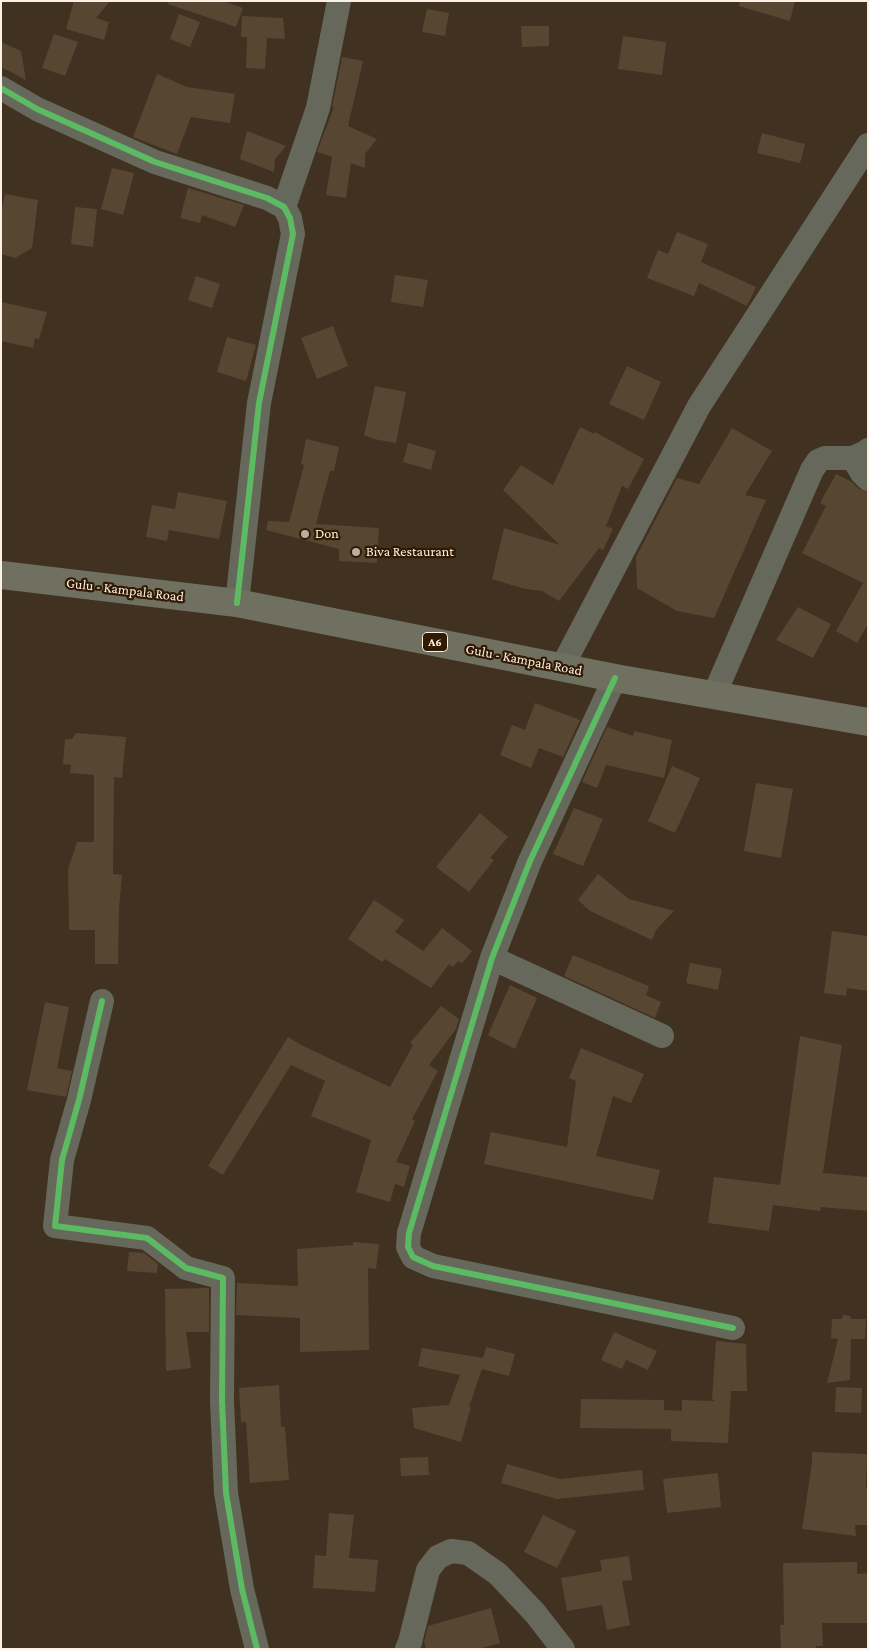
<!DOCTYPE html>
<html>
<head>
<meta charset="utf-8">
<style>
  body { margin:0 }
  #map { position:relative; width:869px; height:1650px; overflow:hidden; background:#403120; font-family:"Crimson Pro",serif }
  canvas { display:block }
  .frame { position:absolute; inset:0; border:2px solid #fdf1e6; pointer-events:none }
</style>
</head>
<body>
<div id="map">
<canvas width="869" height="1650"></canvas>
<div class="frame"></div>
</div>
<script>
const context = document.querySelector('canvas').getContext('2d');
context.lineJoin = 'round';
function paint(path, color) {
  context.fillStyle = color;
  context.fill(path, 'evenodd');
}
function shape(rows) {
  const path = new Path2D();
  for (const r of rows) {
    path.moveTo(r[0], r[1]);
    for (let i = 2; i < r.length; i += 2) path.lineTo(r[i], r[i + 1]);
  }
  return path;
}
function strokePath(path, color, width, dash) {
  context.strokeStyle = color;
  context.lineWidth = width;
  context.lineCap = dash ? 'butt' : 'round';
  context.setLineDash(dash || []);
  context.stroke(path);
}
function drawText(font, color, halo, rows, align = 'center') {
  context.font = font + ' "Crimson Pro",serif';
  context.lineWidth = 4.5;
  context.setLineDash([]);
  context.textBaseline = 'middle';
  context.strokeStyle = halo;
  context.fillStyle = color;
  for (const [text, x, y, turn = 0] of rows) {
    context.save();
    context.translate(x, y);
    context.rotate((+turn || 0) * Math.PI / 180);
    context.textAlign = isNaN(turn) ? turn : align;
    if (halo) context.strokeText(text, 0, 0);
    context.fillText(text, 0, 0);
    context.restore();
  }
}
const building = shape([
  [74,1,110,1,96,18,109,22,104,40,66,29],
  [169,1,223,1,243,8,236,27,168,4],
  [740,1,795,1,790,21,739,6],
  [427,9,449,13,445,36,422,32],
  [179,14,200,22,190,47,170,39],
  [242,16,283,18,285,39,267,38,265,69,246,68,247,37,241,37],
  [521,26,549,26,549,46,522,47],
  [54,34,78,42,65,76,42,68],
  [623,36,666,42,662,75,618,69],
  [1,42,21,51,26,80,1,67],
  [342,57,363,61,348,126,377,139,365,154,365,168,351,163,346,198,326,195,332,157,317,152,334,107,332,107],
  [157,74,187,87,235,94,230,123,191,117,177,154,133,137],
  [247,131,286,146,275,159,274,172,240,159],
  [762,133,805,144,800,163,757,153],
  [112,168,134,173,123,215,101,209],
  [188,188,244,205,235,227,202,215,200,223,180,218],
  [5,194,38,200,32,248,15,258,1,254,1,212],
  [75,207,97,209,93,247,71,244],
  [677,232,708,244,701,262,756,287,747,306,699,283,694,296,647,278,658,250,668,254],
  [395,275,428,280,423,307,391,302],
  [196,276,220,284,212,308,188,300],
  [1,302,47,312,39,339,35,338,33,348,1,341],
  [333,326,348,366,317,379,301,338],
  [227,337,256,345,246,381,217,372],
  [627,366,661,382,644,420,609,404],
  [375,386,406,392,396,443,374,439,364,435],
  [580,427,594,434,595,432,644,459,628,489,622,486,606,526,613,529,603,550,599,548,559,601,542,591,525,589,492,579,504,528,560,545,503,490,521,465,553,485],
  [732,428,772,451,745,495,766,500,714,618,677,611,637,588,636,557,677,478,699,484],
  [306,439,339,447,334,471,330,471,316,524,379,528,377,563,339,561,339,549,266,530,268,521,289,522,304,465,301,464],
  [408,443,436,451,431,470,403,462],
  [836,474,852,482,859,489,868,492,868,624,857,643,836,631,863,583,802,553,826,506,820,503],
  [178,492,227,501,219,539,169,530,167,541,146,537,152,505,175,509],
  [798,607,831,624,813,658,776,640],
  [535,703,580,720,563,757,539,748,531,768,500,755,512,725,525,730],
  [607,727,633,736,634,731,672,740,664,778,606,765,597,788,582,782],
  [76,733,126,737,122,778,114,777,113,874,122,875,119,908,118,964,95,964,95,930,69,930,68,869,77,842,94,842,94,775,70,773,71,765,63,764,65,739,72,739],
  [672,766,700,778,675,833,648,821],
  [756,783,793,789,781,858,744,851],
  [574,808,603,819,583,866,553,854],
  [480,813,508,837,490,858,494,860,469,892,436,867],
  [598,874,629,899,674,911,656,930,652,940,590,911,578,900],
  [374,900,404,920,395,932,423,951,442,928,472,951,462,963,458,961,453,967,449,964,431,988,385,959,382,962,348,939],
  [832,931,868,936,868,991,847,988,846,996,824,993],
  [573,955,649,986,646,995,661,1002,655,1018,564,976],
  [690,963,722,969,718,990,686,983],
  [510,985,537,998,515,1049,488,1035],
  [45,1002,69,1007,57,1068,72,1071,66,1097,27,1090],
  [441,1006,459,1019,456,1029,429,1065,438,1071,412,1119,415,1121,396,1162,410,1166,404,1187,395,1184,390,1202,356,1192,371,1140,311,1116,325,1081,291,1065,223,1175,208,1166,288,1037,301,1045,390,1087,413,1045,410,1043],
  [800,1036,842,1045,823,1173,868,1177,868,1211,821,1207,820,1211,773,1205,769,1231,708,1223,714,1177,780,1185],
  [581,1048,644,1074,631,1103,613,1096,596,1156,660,1170,653,1200,484,1164,491,1132,567,1147,576,1081,569,1078],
  [353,1242,379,1244,376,1269,368,1268,369,1350,300,1352,300,1318,236,1315,237,1283,298,1286,297,1249,353,1245],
  [129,1252,144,1253,158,1264,157,1273,127,1271],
  [209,1288,209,1332,186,1332,191,1368,166,1371,165,1289],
  [843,1315,851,1316,851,1319,866,1319,865,1339,851,1339,850,1380,827,1383,838,1339,831,1338,832,1319,842,1319],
  [614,1332,657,1351,648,1370,626,1360,622,1369,601,1360],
  [716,1341,746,1344,747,1391,731,1391,728,1443,671,1441,671,1429,580,1428,581,1399,664,1400,664,1410,682,1411,682,1400,715,1401,712,1399],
  [486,1347,515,1354,509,1376,482,1369,469,1407,471,1407,461,1442,414,1428,412,1408,449,1405,460,1375,418,1366,422,1348,483,1358],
  [279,1385,281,1427,285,1427,289,1480,250,1483,246,1422,241,1422,239,1388],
  [836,1387,862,1388,861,1413,835,1412],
  [812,1452,867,1454,866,1488,868,1488,868,1525,855,1525,856,1536,802,1529,812,1463],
  [428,1457,429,1475,401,1476,400,1458],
  [507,1464,560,1479,642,1470,644,1490,557,1499,501,1483],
  [718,1473,721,1507,667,1513,663,1479],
  [329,1513,354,1515,349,1558,378,1560,375,1592,313,1588,315,1555,326,1556],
  [543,1515,576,1531,557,1568,524,1552],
  [629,1556,632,1580,622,1581,630,1625,607,1630,602,1605,567,1611,561,1578,602,1571,600,1560],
  [857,1562,857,1574,868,1573,868,1623,822,1623,823,1646,816,1646,816,1649,781,1649,780,1625,784,1625,783,1563],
  [491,1608,500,1643,478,1649,426,1649,424,1642,428,1626]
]);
const minor = shape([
  [1,88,37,109,155,162,267,198,284,207,290,218,293,234,259,403,237,603],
  [284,207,318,108,339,1],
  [853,458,862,473,868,479],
  [562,667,699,406,868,145],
  [615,678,530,861,492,958,409,1233,408,1247,413,1257,433,1266,733,1328],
  [714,695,812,470,818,461,825,458,853,458,864,453,868,450],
  [492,958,662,1036],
  [102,1001,79,1100,62,1160,55,1226,147,1238,186,1268,223,1278,222,1401,226,1493,242,1589,257,1649],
  [407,1649,410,1642,428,1570,438,1557,451,1551,468,1553,498,1574,535,1613,563,1649]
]);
const primary = shape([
  [1,575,237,603,615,678,868,722]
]);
const cycleway = shape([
  [1,88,37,109,155,162,267,198,284,207,290,218,293,234,259,403,237,603],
  [615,678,530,861,492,958,409,1233,408,1247,413,1257,433,1266,733,1328],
  [102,1001,79,1100,62,1160,55,1226,147,1238,186,1268,223,1278,222,1401,226,1493,242,1589,257,1649]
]);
const markers = [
  [305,534,5,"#bbaea1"],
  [356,552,5,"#bbaea1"]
];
const shields = [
  [435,642,25]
];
const shieldNames = [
  ["A6",435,642]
];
const poiNames = [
  ["Don",315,534],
  ["Biva Restaurant",366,552]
];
const streetNames = [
  ["Gulu - Kampala Road",125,590,7],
  ["Gulu - Kampala Road",524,660,11]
];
paint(building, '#574732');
strokePath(minor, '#66685c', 24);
strokePath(primary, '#707061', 28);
strokePath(cycleway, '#5cba63', 6);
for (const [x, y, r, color] of markers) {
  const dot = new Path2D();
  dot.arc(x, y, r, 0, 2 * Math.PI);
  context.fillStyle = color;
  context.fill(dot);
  strokePath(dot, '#301a02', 2);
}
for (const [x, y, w] of shields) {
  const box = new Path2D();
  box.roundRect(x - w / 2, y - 9.5, w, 19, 4);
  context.fillStyle = '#301a02';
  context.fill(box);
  strokePath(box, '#fdf1e6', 1);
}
drawText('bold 12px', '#fdf1e6', null, shieldNames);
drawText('14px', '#fdf1e6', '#301a02', poiNames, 'left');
drawText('14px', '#fdf1e6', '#301a02', streetNames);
</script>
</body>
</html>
